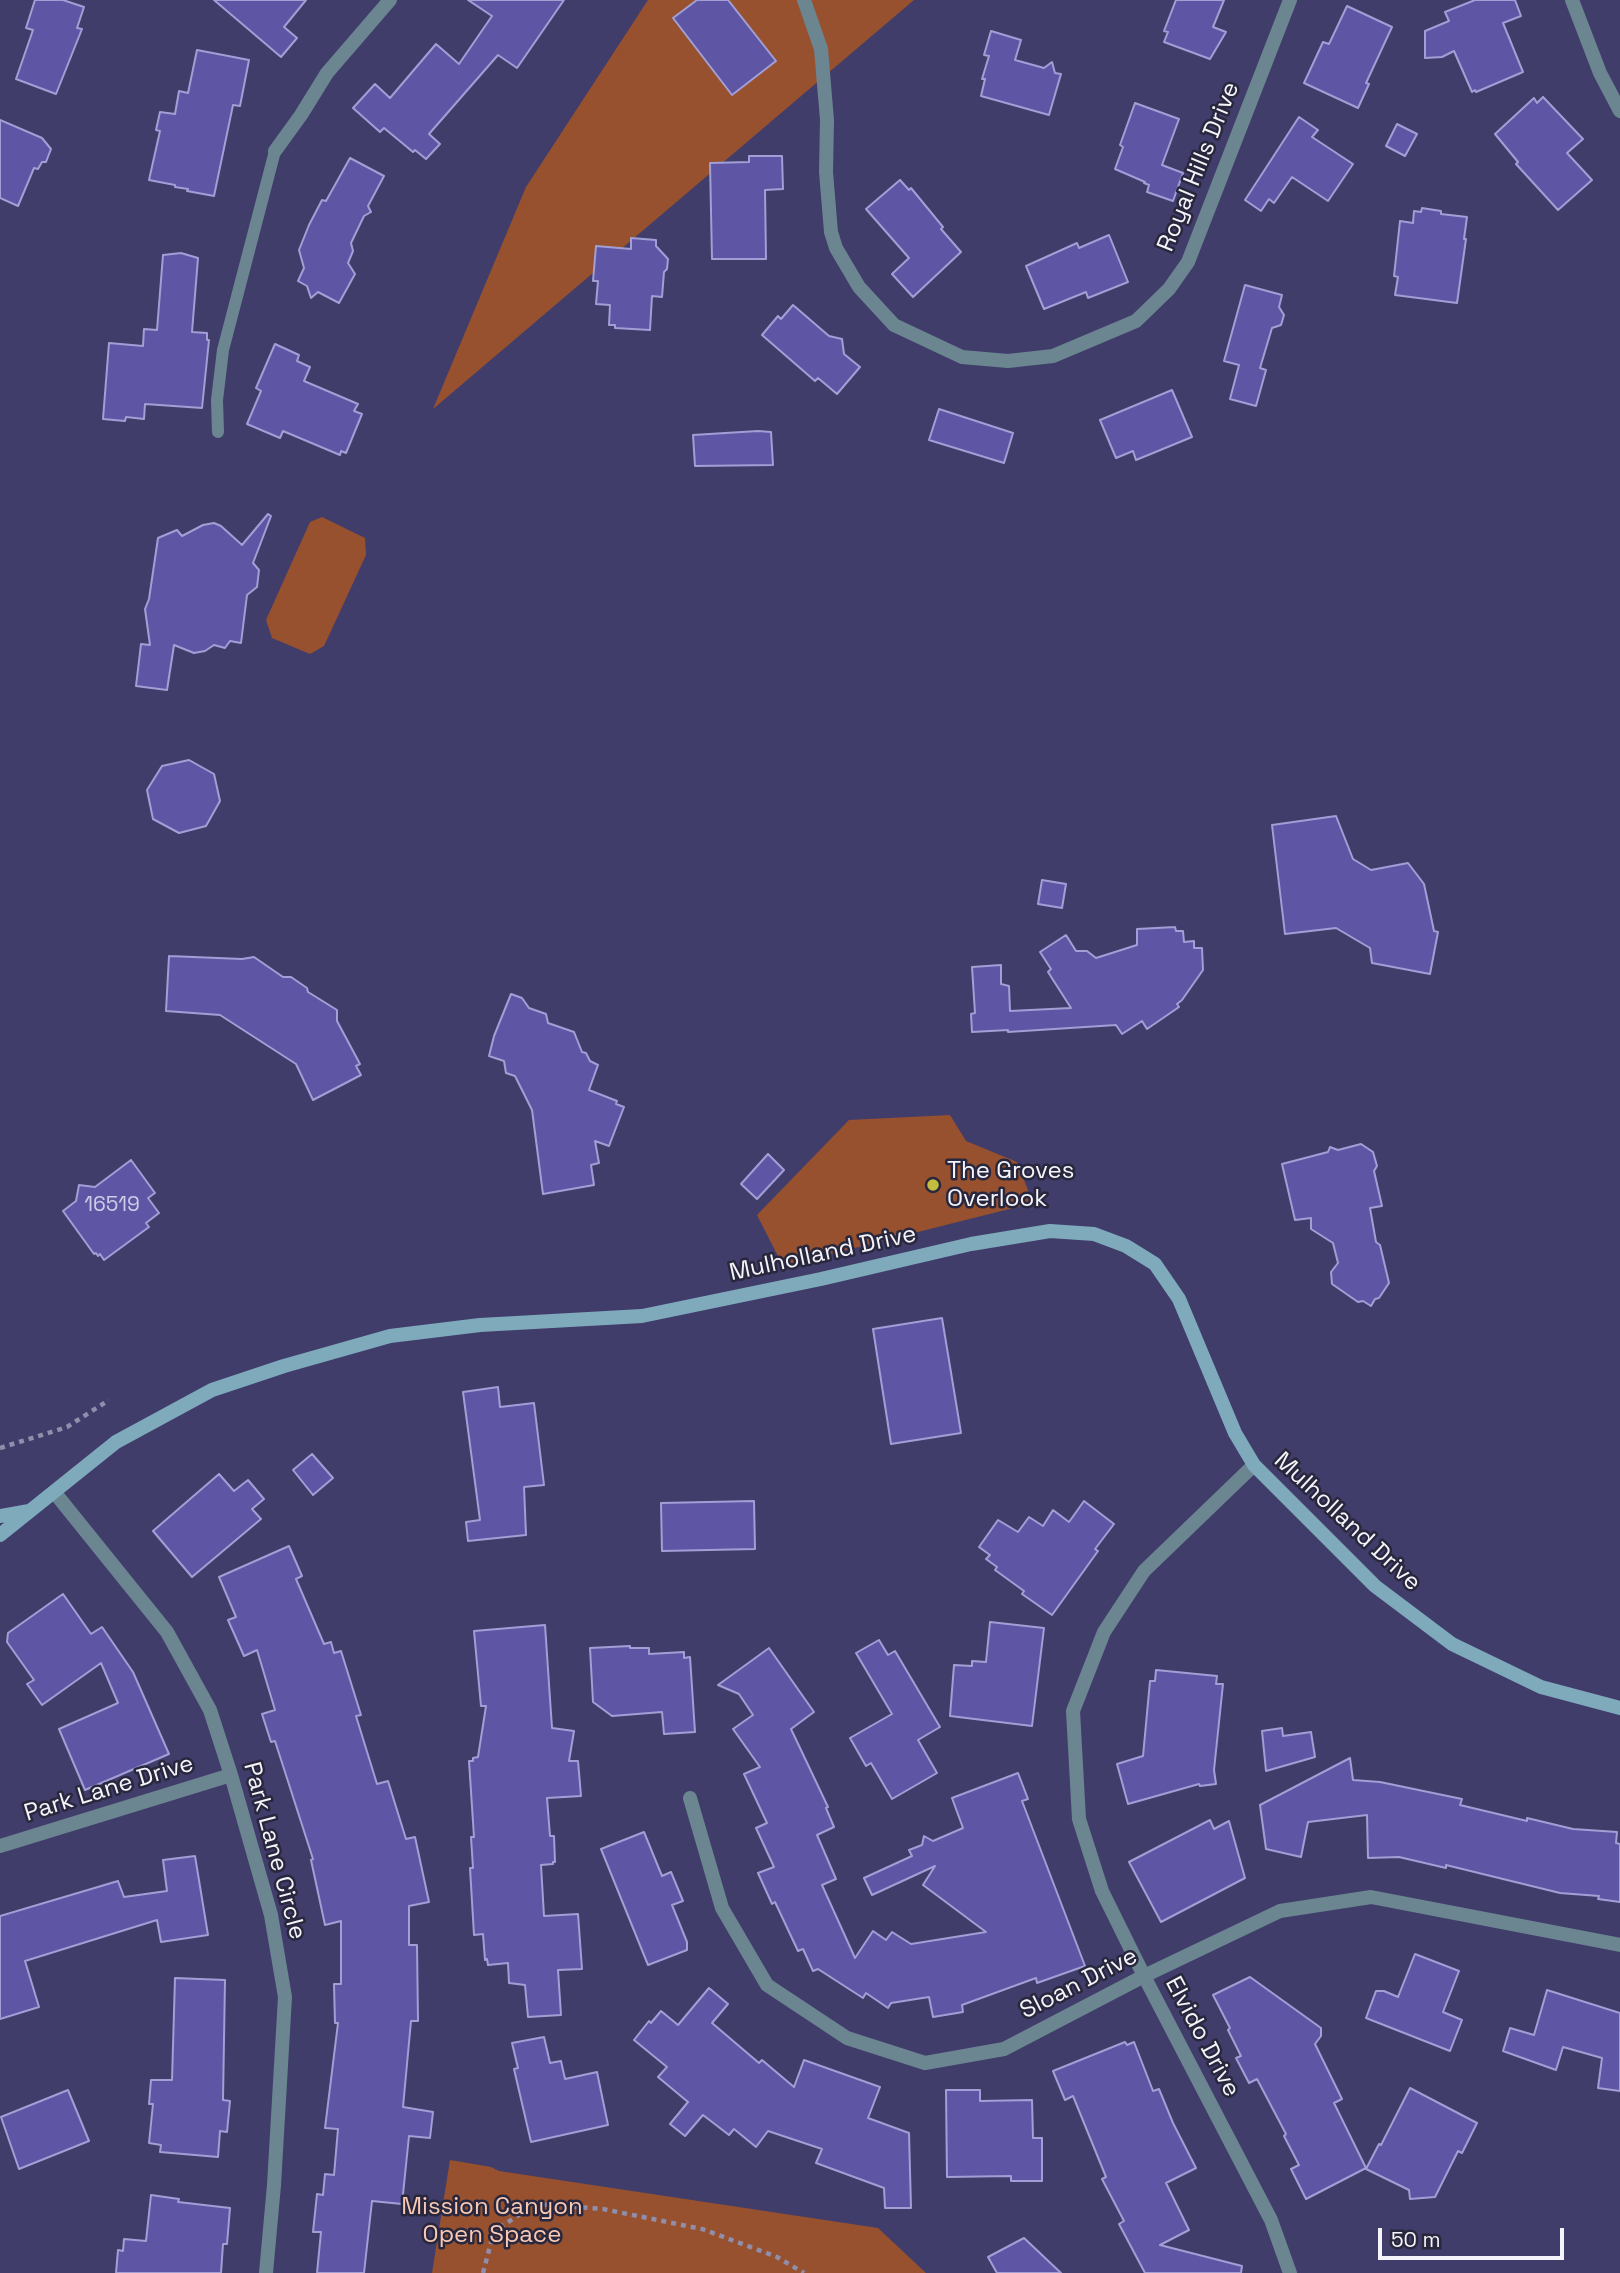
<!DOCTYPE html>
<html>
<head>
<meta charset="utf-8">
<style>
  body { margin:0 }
  #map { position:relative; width:1620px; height:2273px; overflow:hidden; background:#413d6b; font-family:"Space Grotesk",sans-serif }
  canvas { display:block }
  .scale { position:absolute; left:1378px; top:2228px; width:186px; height:32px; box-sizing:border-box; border:4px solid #f4f4fa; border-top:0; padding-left:9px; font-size:21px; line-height:24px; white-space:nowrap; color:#f4f4fa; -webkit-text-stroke:5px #28273d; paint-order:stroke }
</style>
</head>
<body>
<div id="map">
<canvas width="1620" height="2273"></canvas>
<div class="scale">50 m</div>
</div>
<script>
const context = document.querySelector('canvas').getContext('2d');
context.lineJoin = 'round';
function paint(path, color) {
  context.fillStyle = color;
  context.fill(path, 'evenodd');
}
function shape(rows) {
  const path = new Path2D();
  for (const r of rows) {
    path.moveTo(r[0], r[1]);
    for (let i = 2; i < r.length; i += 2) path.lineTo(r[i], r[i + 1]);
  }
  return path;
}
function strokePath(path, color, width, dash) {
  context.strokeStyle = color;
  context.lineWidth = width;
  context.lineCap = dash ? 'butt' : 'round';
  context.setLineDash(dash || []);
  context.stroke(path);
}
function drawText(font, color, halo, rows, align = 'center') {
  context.font = font + ' "Space Grotesk",sans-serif';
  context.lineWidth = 5;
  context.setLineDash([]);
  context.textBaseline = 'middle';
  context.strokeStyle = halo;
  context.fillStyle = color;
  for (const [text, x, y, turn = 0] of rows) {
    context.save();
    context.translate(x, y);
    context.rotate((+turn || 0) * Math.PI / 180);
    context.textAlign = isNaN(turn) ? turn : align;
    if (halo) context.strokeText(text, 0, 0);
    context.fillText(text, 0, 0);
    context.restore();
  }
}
const green = shape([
  [648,0,914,0,433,409,526,187],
  [322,517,365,538,366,555,324,646,310,654,272,638,266,620,310,522],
  [950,1115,966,1141,1017,1162,1033,1203,783,1266,757,1215,849,1120],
  [450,2160,491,2167,499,2171,878,2228,926,2273,432,2273]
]);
const building = shape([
  [35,0,63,0,84,7,77,28,82,29,56,94,16,79,33,30,26,28,35,0],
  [214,0,306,0,284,27,297,38,281,57,214,0],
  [468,0,564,0,517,68,498,55,429,134,440,144,426,159,415,150,413,152,384,128,380,132,353,108,375,84,390,98,436,44,459,64,492,16,468,0],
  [697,0,728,0,776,61,732,95,673,18,697,0],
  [1176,0,1224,0,1213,27,1226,32,1210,59,1164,42,1168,32,1164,31,1176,0],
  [1475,0,1515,0,1521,16,1503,23,1523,72,1476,92,1475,90,1472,92,1454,51,1442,57,1425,58,1425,31,1449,21,1445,12,1475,0],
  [1347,6,1392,27,1366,83,1369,84,1358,108,1304,83,1323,42,1329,44,1347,6],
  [991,31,1021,40,1015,60,1044,68,1052,62,1055,73,1061,74,1049,115,981,96,985,79,982,79,989,56,984,55,991,31],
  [197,50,249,60,240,106,233,105,214,196,187,191,188,189,175,187,175,185,149,180,160,131,156,130,160,112,175,114,179,91,188,93,197,50],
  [1543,97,1583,139,1567,153,1592,180,1558,210,1516,164,1518,162,1495,134,1534,98,1537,103,1543,97],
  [1135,103,1179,119,1162,165,1183,173,1173,201,1147,192,1149,185,1144,183,1145,182,1115,169,1123,147,1120,145,1135,103],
  [1299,117,1318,130,1312,137,1353,164,1328,201,1292,177,1274,203,1269,199,1261,211,1245,200,1299,117],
  [0,120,42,138,51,149,46,162,42,162,38,169,34,168,18,206,0,198,0,120],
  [1397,124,1417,134,1405,156,1386,146,1397,124],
  [749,156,782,156,783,189,765,190,766,259,712,259,710,163,749,162,749,156],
  [350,158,384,176,368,206,371,212,364,216,351,243,353,251,348,263,355,274,339,303,318,292,311,298,307,286,298,281,304,268,299,250,309,225,322,200,326,201,350,158],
  [900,180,909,190,911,188,943,227,941,229,961,252,913,297,892,274,909,258,866,209,900,180],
  [1422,208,1441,211,1441,214,1467,217,1464,239,1466,239,1457,303,1395,295,1398,277,1394,276,1400,221,1413,223,1414,211,1421,212,1422,208],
  [1109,235,1128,282,1088,298,1086,292,1044,309,1026,266,1077,243,1079,248,1109,235],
  [631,238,656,240,656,246,668,259,667,269,664,272,662,297,652,296,650,330,615,328,615,325,609,325,610,305,596,304,598,281,593,281,596,246,631,249,631,238],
  [181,253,198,258,192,332,207,333,207,340,209,340,202,408,145,404,144,419,126,417,125,421,103,419,109,343,143,346,144,329,157,330,163,255,181,253],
  [1245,285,1282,295,1279,307,1284,315,1281,325,1272,328,1260,368,1266,370,1256,406,1230,399,1239,365,1224,361,1245,285],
  [793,305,829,336,842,339,844,354,860,367,837,394,818,378,815,381,762,335,778,316,781,319,793,305],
  [275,344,299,355,297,361,310,367,304,381,358,404,354,411,362,414,346,453,341,451,340,455,283,431,280,438,247,424,261,391,256,388,275,344],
  [1172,390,1192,437,1136,460,1133,451,1116,458,1100,420,1172,390],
  [939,409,1013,433,1004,463,929,440,939,409],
  [758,431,771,432,773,465,695,466,693,435,758,431],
  [268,514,271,516,253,563,259,570,257,587,247,595,241,643,230,641,225,648,214,645,205,651,194,653,174,645,167,690,136,686,141,644,150,645,145,609,149,599,158,538,177,530,182,536,203,525,214,523,221,526,242,545,268,514],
  [189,760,214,774,220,801,206,826,179,833,153,819,147,790,162,766,189,760],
  [1336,816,1353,859,1371,870,1408,863,1424,884,1434,931,1438,932,1430,974,1372,963,1370,948,1336,928,1285,934,1272,825,1336,816],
  [1042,880,1066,884,1062,908,1038,904,1042,880],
  [1175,927,1176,931,1183,931,1184,942,1194,941,1194,948,1202,948,1203,970,1182,1000,1177,1004,1179,1007,1147,1029,1142,1021,1122,1034,1116,1025,1008,1032,1008,1030,972,1032,971,1014,975,1013,972,967,1001,965,1001,984,1009,986,1010,1011,1071,1008,1048,972,1051,969,1040,952,1066,935,1076,951,1087,951,1096,958,1137,945,1137,929,1175,927],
  [169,956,242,959,254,957,283,977,291,977,307,988,308,992,337,1010,337,1021,360,1064,356,1066,361,1075,313,1100,296,1064,220,1015,166,1011,169,956],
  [511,994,522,998,529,1008,546,1014,548,1023,574,1032,582,1052,586,1053,590,1061,598,1065,589,1090,617,1101,616,1104,624,1107,609,1146,595,1141,599,1163,591,1165,594,1185,543,1194,532,1110,515,1076,506,1073,504,1061,489,1056,494,1036,511,994],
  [1361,1144,1373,1152,1377,1166,1374,1171,1382,1206,1370,1208,1376,1242,1380,1245,1389,1283,1379,1298,1375,1299,1371,1306,1363,1301,1358,1302,1332,1284,1331,1272,1338,1263,1333,1243,1311,1229,1311,1218,1295,1220,1282,1164,1328,1152,1330,1147,1338,1150,1361,1144],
  [768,1154,784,1170,757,1199,741,1184,768,1154],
  [131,1160,155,1193,148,1198,159,1213,146,1223,149,1227,104,1260,100,1254,98,1256,96,1253,94,1254,63,1211,76,1201,79,1185,95,1187,131,1160],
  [942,1318,961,1433,891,1444,873,1329,942,1318],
  [498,1387,500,1407,534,1403,544,1485,524,1487,526,1535,468,1541,466,1522,480,1520,463,1392,498,1387],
  [312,1454,333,1478,313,1495,293,1470,312,1454],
  [219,1474,234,1491,248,1480,264,1499,252,1509,261,1519,192,1577,153,1531,219,1474],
  [754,1501,755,1549,662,1551,661,1503,754,1501],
  [1084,1501,1114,1524,1095,1549,1098,1551,1052,1615,1022,1594,1024,1591,995,1570,997,1567,986,1559,990,1555,979,1547,998,1520,1018,1532,1029,1517,1043,1526,1053,1510,1069,1522,1084,1501],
  [289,1546,302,1576,296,1579,324,1644,331,1642,334,1653,341,1651,361,1715,356,1716,377,1784,388,1781,406,1839,415,1837,429,1902,409,1906,409,1945,417,1945,418,2021,411,2021,403,2107,433,2112,430,2138,409,2136,402,2204,372,2201,364,2273,317,2273,321,2232,313,2232,317,2194,323,2195,325,2174,334,2175,338,2129,325,2128,338,2023,335,2023,334,1984,341,1984,341,1921,325,1925,311,1860,313,1859,275,1741,271,1742,262,1714,275,1710,257,1650,244,1656,228,1620,236,1617,219,1577,289,1546],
  [63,1594,91,1634,102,1627,133,1672,169,1754,85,1790,59,1729,118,1703,101,1663,42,1705,27,1684,34,1680,7,1642,8,1633,63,1594],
  [990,1622,1044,1628,1032,1726,950,1716,954,1665,972,1666,972,1661,986,1662,990,1622],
  [545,1625,552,1728,574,1731,569,1761,578,1761,581,1796,547,1798,550,1836,554,1836,555,1862,553,1862,553,1864,541,1865,544,1916,578,1914,582,1969,558,1970,561,2015,528,2017,525,1985,509,1983,508,1963,488,1965,487,1959,485,1960,483,1934,474,1935,470,1868,473,1868,471,1837,474,1837,469,1761,473,1761,473,1758,478,1757,486,1706,481,1706,474,1631,545,1625],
  [879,1640,888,1655,895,1651,940,1727,918,1740,937,1773,892,1799,871,1763,866,1766,850,1738,892,1714,856,1653,879,1640],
  [630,1646,630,1648,649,1648,649,1654,684,1652,684,1658,690,1657,695,1732,664,1734,662,1712,612,1716,593,1702,590,1648,630,1646],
  [769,1648,814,1712,791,1729,828,1807,826,1808,834,1827,817,1835,836,1879,822,1885,855,1958,873,1931,886,1940,892,1932,911,1944,986,1932,923,1885,935,1866,872,1895,864,1878,912,1856,909,1850,922,1845,924,1836,933,1841,963,1828,952,1798,1018,1773,1028,1799,1022,1801,1085,1966,1037,1983,1036,1978,962,2005,963,2012,933,2017,929,1997,891,2003,888,2008,866,1993,863,1998,818,1969,813,1971,803,1949,798,1951,775,1902,772,1904,758,1873,774,1867,756,1828,767,1823,744,1774,760,1767,733,1729,753,1715,739,1694,718,1685,769,1648],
  [1156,1670,1217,1676,1216,1684,1223,1684,1214,1770,1216,1784,1200,1786,1199,1784,1128,1804,1117,1764,1143,1756,1150,1681,1155,1681,1156,1670],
  [1282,1728,1283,1736,1311,1732,1315,1757,1266,1771,1262,1731,1282,1728],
  [1350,1758,1353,1780,1380,1782,1462,1799,1460,1805,1527,1821,1527,1818,1573,1829,1617,1832,1616,1843,1620,1844,1620,1902,1598,1899,1599,1896,1560,1893,1446,1865,1446,1868,1399,1857,1368,1858,1367,1815,1308,1822,1301,1857,1266,1849,1260,1805,1350,1758],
  [1210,1820,1214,1829,1229,1821,1245,1878,1161,1922,1129,1862,1210,1820],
  [644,1832,662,1876,671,1872,683,1901,672,1905,687,1942,687,1950,648,1965,601,1849,644,1832],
  [195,1856,208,1935,161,1942,157,1920,25,1961,39,2007,0,2019,0,1916,118,1881,124,1897,167,1891,163,1860,195,1856],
  [1415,1954,1459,1971,1443,2012,1462,2020,1450,2051,1366,2018,1376,1991,1384,1991,1398,1997,1415,1954],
  [1250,1977,1321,2028,1321,2036,1315,2044,1342,2099,1334,2103,1366,2168,1306,2199,1291,2169,1299,2165,1284,2136,1286,2134,1257,2079,1249,2083,1236,2058,1241,2056,1228,2030,1230,2028,1213,1995,1250,1977],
  [175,1978,225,1980,223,2100,230,2101,227,2132,220,2131,218,2157,160,2152,161,2145,149,2143,153,2104,149,2104,151,2080,172,2080,175,1978],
  [709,1988,728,2004,712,2023,759,2063,762,2060,794,2087,804,2060,880,2087,868,2118,909,2133,911,2208,885,2208,884,2188,816,2163,822,2149,768,2131,756,2147,734,2129,729,2135,703,2115,685,2136,670,2124,688,2102,658,2077,667,2067,634,2040,649,2021,651,2023,661,2011,678,2025,709,1988],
  [1547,1990,1620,2013,1620,2091,1598,2088,1602,2058,1563,2047,1556,2070,1503,2051,1510,2028,1534,2035,1547,1990],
  [544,2037,550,2063,561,2061,565,2079,597,2072,608,2125,531,2142,514,2069,518,2068,512,2043,544,2037],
  [1125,2042,1127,2045,1134,2042,1153,2091,1159,2089,1173,2123,1196,2168,1166,2183,1189,2230,1160,2245,1242,2266,1241,2273,1145,2273,1119,2224,1124,2221,1102,2179,1106,2177,1073,2096,1065,2100,1053,2071,1125,2042],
  [1410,2088,1477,2123,1462,2153,1458,2151,1435,2197,1410,2199,1409,2190,1366,2169,1379,2144,1381,2145,1410,2088],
  [68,2090,89,2141,19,2169,1,2117,68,2090],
  [946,2090,980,2090,980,2101,1032,2100,1033,2138,1042,2138,1042,2181,1011,2181,1011,2176,947,2177,946,2090],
  [151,2195,179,2199,178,2202,230,2208,227,2244,223,2244,221,2273,116,2273,118,2250,123,2251,124,2239,146,2241,151,2195],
  [1024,2238,1061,2273,997,2273,988,2257,1024,2238]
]);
const path = shape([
  [0,1448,67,1427,109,1400],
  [483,2273,494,2231,536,2204,603,2209,702,2229,777,2257,804,2273]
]);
const lane = shape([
  [218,432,217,400,223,350,275,151]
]);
const street = shape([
  [804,0,821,49,827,120,826,172,831,232,836,248,859,287,894,325,962,357,1008,361,1053,356,1136,321,1169,289,1188,262,1290,0],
  [1572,0,1600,73,1620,111],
  [275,151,301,115,327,73,390,0],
  [1254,1465,1144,1571,1104,1632,1073,1711,1079,1819,1102,1891,1144,1976,1271,2220,1290,2273],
  [55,1493,167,1632,210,1710,231,1775,271,1915,285,1997,274,2185,266,2273],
  [690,1798,722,1908,767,1985,847,2038,925,2063,1004,2049,1144,1976,1280,1911,1371,1897,1620,1945],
  [0,1846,231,1775]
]);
const secondary = shape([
  [0,1516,29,1511],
  [0,1535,116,1442,212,1390,284,1366,390,1336,480,1325,642,1316,821,1279,971,1244,1050,1231,1094,1234,1126,1246,1155,1264,1179,1299,1235,1433,1254,1465,1375,1586,1452,1644,1541,1687,1620,1708]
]);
const markers = [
  [933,1185,7,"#c4bc3e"]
];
const numberNames = [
  ["16519",112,1205]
];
const streetNames = [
  ["Royal Hills Drive",1199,167,-68],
  ["Mulholland Drive",823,1254,-12],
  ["Mulholland Drive",1347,1522,43],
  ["Park Lane Drive",109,1789,-17],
  ["Park Lane Circle",274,1851,75],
  ["Sloan Drive",1079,1984,-27],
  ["Elvido Drive",1202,2037,62]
];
const poiNames = [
  ["The Groves",947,1171],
  ["Overlook",947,1199]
];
const parkNames = [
  ["Mission Canyon",492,2207],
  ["Open Space",492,2235]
];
paint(green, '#97512e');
paint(building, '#5e56a5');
strokePath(building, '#a19fd5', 2);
strokePath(path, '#908eaa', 4.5, [5, 5]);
strokePath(lane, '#6b8691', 12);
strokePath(street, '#6b8691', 14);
strokePath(secondary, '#7faabc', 14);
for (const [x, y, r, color] of markers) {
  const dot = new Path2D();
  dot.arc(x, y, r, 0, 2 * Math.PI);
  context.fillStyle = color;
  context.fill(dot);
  strokePath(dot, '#28273d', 2.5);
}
drawText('21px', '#cecce5', null, numberNames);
drawText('24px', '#f4f4fa', '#28273d', streetNames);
drawText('24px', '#f4f4fa', '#28273d', poiNames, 'left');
drawText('24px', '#f8c9b4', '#28273d', parkNames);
</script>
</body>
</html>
